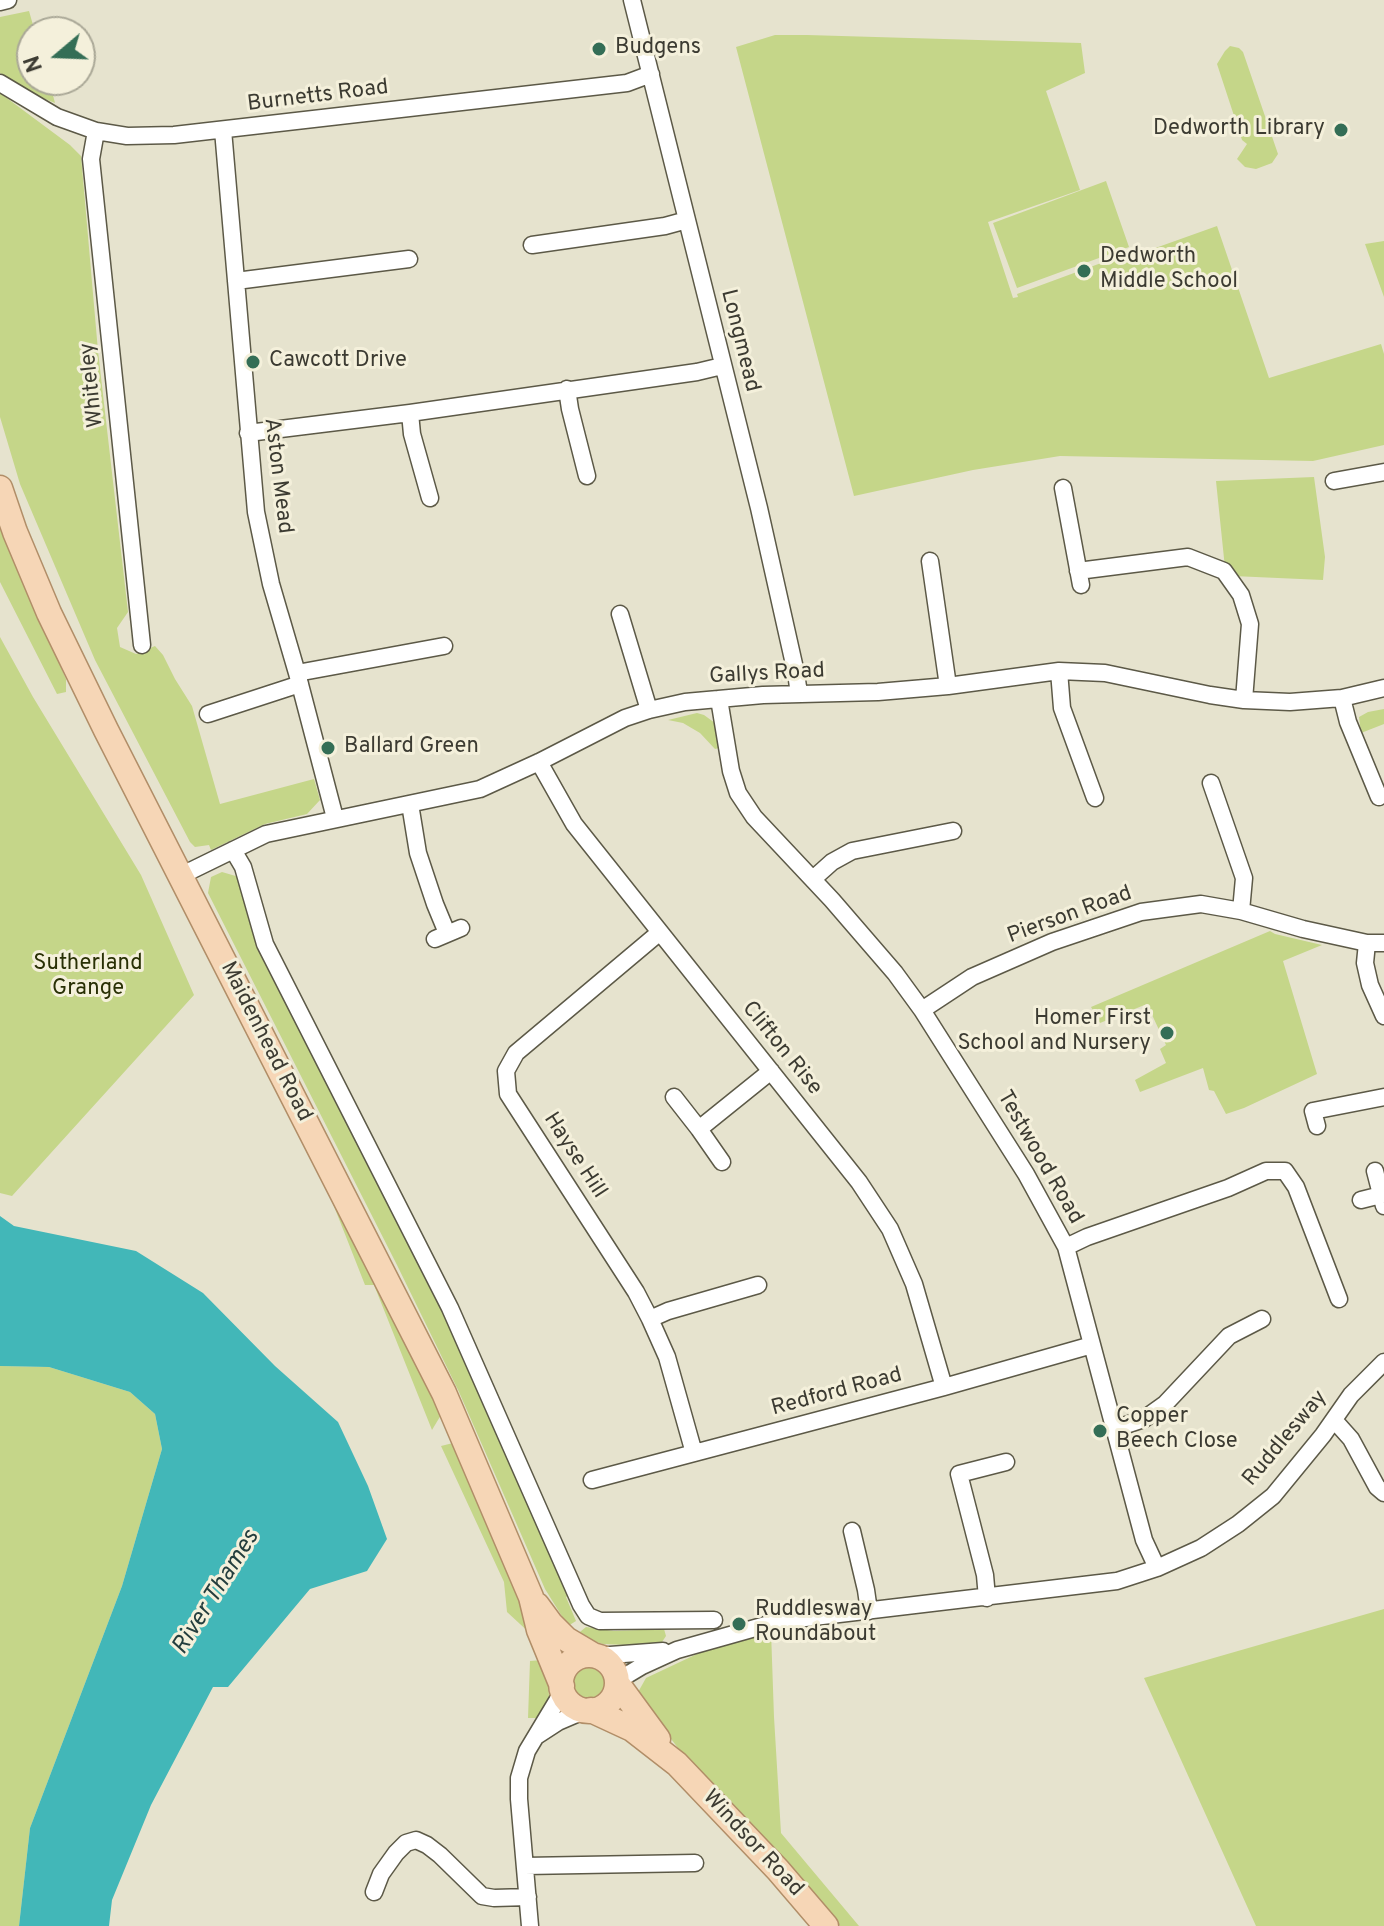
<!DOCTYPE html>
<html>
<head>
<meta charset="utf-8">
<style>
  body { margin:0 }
  #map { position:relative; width:1384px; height:1926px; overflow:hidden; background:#e6e3ce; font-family:Overpass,sans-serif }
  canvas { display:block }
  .north { position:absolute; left:16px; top:16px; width:80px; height:80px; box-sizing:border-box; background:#f4f0db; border:2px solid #aaa897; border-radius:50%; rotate:251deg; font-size:22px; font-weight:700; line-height:32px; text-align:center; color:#3c3b32 }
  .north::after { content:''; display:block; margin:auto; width:28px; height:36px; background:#346e56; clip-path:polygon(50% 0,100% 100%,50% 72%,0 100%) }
</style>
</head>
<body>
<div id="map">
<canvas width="1384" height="1926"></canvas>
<div class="north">N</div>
</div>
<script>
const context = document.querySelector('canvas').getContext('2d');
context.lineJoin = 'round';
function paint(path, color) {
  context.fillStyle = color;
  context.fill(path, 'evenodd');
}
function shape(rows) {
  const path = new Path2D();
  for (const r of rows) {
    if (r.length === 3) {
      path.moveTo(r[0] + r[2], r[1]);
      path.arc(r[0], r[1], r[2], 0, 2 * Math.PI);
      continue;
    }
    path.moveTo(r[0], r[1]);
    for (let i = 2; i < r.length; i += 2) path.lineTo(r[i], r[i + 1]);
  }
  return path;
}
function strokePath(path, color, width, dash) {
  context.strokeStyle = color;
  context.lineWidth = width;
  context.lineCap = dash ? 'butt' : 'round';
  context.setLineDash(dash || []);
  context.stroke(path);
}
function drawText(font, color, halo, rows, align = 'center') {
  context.font = font + ' Overpass,sans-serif';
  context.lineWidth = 6;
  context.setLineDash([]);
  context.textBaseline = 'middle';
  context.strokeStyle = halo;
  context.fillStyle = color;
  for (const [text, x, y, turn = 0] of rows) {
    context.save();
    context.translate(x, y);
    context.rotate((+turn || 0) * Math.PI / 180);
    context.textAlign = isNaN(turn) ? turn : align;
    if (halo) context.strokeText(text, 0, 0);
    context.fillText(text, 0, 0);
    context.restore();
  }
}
const green = shape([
  [29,11,35,32,32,32,32,80,49,80,55,103,28,92,0,73,0,17],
  [775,35,807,35,1081,43,1085,73,1046,91,1080,190,988,222,1013,298,1018,297,1017,294,1131,252,1133,256,1217,226,1269,378,1381,344,1384,354,1384,445,1313,461,1060,456,973,470,854,496,736,47],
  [1230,46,1239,48,1243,52,1278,154,1272,163,1256,169,1245,167,1237,159,1247,144,1242,140,1217,64,1225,51],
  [0,93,70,145,81,156,98,351,128,612,117,628,120,647,136,654,155,646,163,655,175,679,192,706,220,804,314,779,320,800,307,814,265,824,211,850,209,845,195,847,190,842,95,660,20,484,0,417],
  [1106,181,1129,247,1017,288,993,223],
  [1384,241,1384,297,1365,244],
  [1314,477,1325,557,1323,580,1233,576,1225,568,1216,481],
  [0,525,66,679,66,692,57,694,0,582],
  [0,637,33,697,141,875,194,995,12,1196,0,1193],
  [1384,709,1384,724,1361,733,1359,717,1368,712],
  [697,713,704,715,715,723,719,748,715,749,700,733,683,723,668,720],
  [222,872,239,877,247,914,258,950,449,1322,569,1596,566,1597,576,1621,568,1626,545,1589,459,1392,397,1265,208,893,211,877],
  [1270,931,1275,934,1322,945,1283,961,1317,1074,1244,1108,1226,1114,1214,1091,1209,1090,1203,1068,1140,1092,1135,1080,1166,1063,1160,1049,1166,1045,1147,1004,1100,1023,1091,1007],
  [326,1186,441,1415,432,1430,374,1285,365,1285],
  [0,1366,49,1367,130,1392,155,1414,162,1449,122,1586,30,1828,19,1926,0,1926],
  [453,1443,519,1595,533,1636,507,1612,504,1582,441,1446],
  [1384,1609,1384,1926,1256,1926,1144,1678],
  [586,1627,614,1631,664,1629,666,1636,662,1642,651,1646,603,1644,575,1636],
  [771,1631,774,1717,781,1833,859,1926,840,1926,681,1752,637,1694,646,1678,731,1638],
  [542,1660,548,1680,549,1696,545,1706,537,1718,528,1718,530,1661],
  [589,1682,20]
]);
const water = shape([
  [0,1216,14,1226,136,1251,203,1293,275,1366,338,1422,368,1486,387,1539,367,1571,310,1589,228,1687,213,1687,151,1805,112,1900,109,1926,19,1926,30,1828,122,1586,162,1449,155,1414,130,1392,49,1367,0,1366]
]);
const minor = shape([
  [632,0,759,508,796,673,799,694],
  [0,2,8,0],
  [0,83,57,117,96,131,127,136,174,135,627,83,651,74],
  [223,130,256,512,271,584,297,673,335,818],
  [96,131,91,159,142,645],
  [532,245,665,226,687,220],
  [236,281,409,259],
  [567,389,570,409,587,476],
  [410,413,412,434,430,498],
  [248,433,410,413,697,372,722,366],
  [1334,481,1384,472],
  [1063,488,1081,585],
  [930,561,948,686],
  [1078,571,1188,557,1224,571,1241,595,1250,624,1244,700],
  [620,614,649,710],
  [1059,671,1062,708,1095,798],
  [297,673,444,646],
  [1342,698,1348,722,1379,797],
  [719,699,731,771,738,793,754,817,832,900,895,973,922,1010,1026,1174,1066,1247,1144,1540,1157,1568],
  [208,714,300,684],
  [539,762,574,824,859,1182,890,1229,914,1284,944,1387],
  [1211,783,1244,878,1241,911],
  [410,804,418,853,435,904,447,933],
  [233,850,243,867,265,944,450,1308,581,1605,588,1616,600,1621,714,1620],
  [180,876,266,834,480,789,539,762,625,718,649,710,685,702,763,695,878,692,948,686,1059,671,1105,673,1210,695,1244,700,1290,702,1342,698,1384,688],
  [813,879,832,862,852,851,953,831],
  [660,932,516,1053,506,1071,508,1094,636,1292,650,1319,667,1357,694,1453],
  [435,939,461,928],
  [1367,943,1365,963,1370,985,1384,1016],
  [922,1010,972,977,1052,942,1141,912,1201,904,1241,911,1303,929,1367,943,1384,943],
  [674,1097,699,1129,722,1162],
  [1317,1126,1313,1111,1384,1097],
  [699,1129,771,1071],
  [1375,1171,1384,1206],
  [1361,1200,1381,1195],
  [1066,1247,1087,1237,1228,1188,1266,1171,1285,1171,1296,1187,1339,1299],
  [650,1319,668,1311,758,1285],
  [1334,1420,1351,1439,1377,1487,1384,1493],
  [1114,1429,1144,1419,1165,1404,1229,1336,1262,1319],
  [592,1480,944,1387,1092,1345],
  [852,1531,866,1590,869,1611],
  [987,1598,985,1575,959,1474,1006,1462],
  [597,1656,663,1651],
  [617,1681,642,1666,677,1650,780,1621,1117,1581,1157,1568,1201,1548,1238,1524,1273,1496,1323,1435,1351,1395,1384,1362],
  [538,1735,558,1722,586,1710],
  [525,1866,695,1863],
  [374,1892,381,1874,396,1853,406,1843,416,1840,427,1845,440,1855,482,1896,494,1898,528,1897],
  [530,1926,519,1799,519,1778,527,1751,563,1691]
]);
const primary = shape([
  [0,488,15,532,49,613,106,730,444,1393,531,1597,539,1630,562,1686],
  [537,1605,551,1624,566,1639,593,1655],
  [589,1683,28],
  [617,1683,658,1739],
  [591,1710,632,1729,677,1764,778,1870,826,1926]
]);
const markers = [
  [599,49,8,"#346e56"],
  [1341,130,8,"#346e56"],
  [1084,271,8,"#346e56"],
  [253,362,8,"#346e56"],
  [328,748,8,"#346e56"],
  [1167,1033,8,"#346e56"],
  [1100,1431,8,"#346e56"],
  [739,1624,8,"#346e56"]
];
const poiNames = [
  ["Budgens",615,49],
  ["Dedworth Library",1325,130,"right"],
  ["Dedworth",1100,258],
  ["Middle School",1100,283],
  ["Cawcott Drive",269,362],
  ["Ballard Green",344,748],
  ["Homer First",1151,1020,"right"],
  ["School and Nursery",1151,1045,"right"],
  ["Copper",1116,1418],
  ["Beech Close",1116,1443],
  ["Ruddlesway",755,1611],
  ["Roundabout",755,1636]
];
const streetNames = [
  ["Burnetts Road",318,97,-7],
  ["Longmead",739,341,76],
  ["Whiteley",93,385,-96],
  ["Aston Mead",277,476,83],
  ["Gallys Road",767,675,-3],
  ["Pierson Road",1070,916,-20],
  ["Maidenhead Road",265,1042,63],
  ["Clifton Rise",781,1049,51],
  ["Hayse Hill",574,1156,57],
  ["Testwood Road",1039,1158,60],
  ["Redford Road",837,1393,-15],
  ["Ruddlesway",1286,1439,-50],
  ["Windsor Road",752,1844,47]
];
const parkNames = [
  ["Sutherland",88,965],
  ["Grange",88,990]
];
const waterNames = [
  ["River Thames",217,1593,-58]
];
paint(green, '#c5d689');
paint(water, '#42b7b8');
strokePath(minor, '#5c5947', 19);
strokePath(primary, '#b18e68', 27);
strokePath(minor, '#fff', 16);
strokePath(primary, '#f6d6b6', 24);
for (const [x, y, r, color] of markers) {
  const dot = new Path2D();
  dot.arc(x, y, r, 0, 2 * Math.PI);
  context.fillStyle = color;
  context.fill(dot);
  strokePath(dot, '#f4f0db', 3);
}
drawText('22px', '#3c3b32', '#f4f0db', poiNames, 'left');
drawText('22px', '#3c3b32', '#f4f0db', streetNames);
drawText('22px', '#293005', '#f4f0db', parkNames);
drawText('italic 24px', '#243e3e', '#f4f0db', waterNames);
</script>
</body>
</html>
